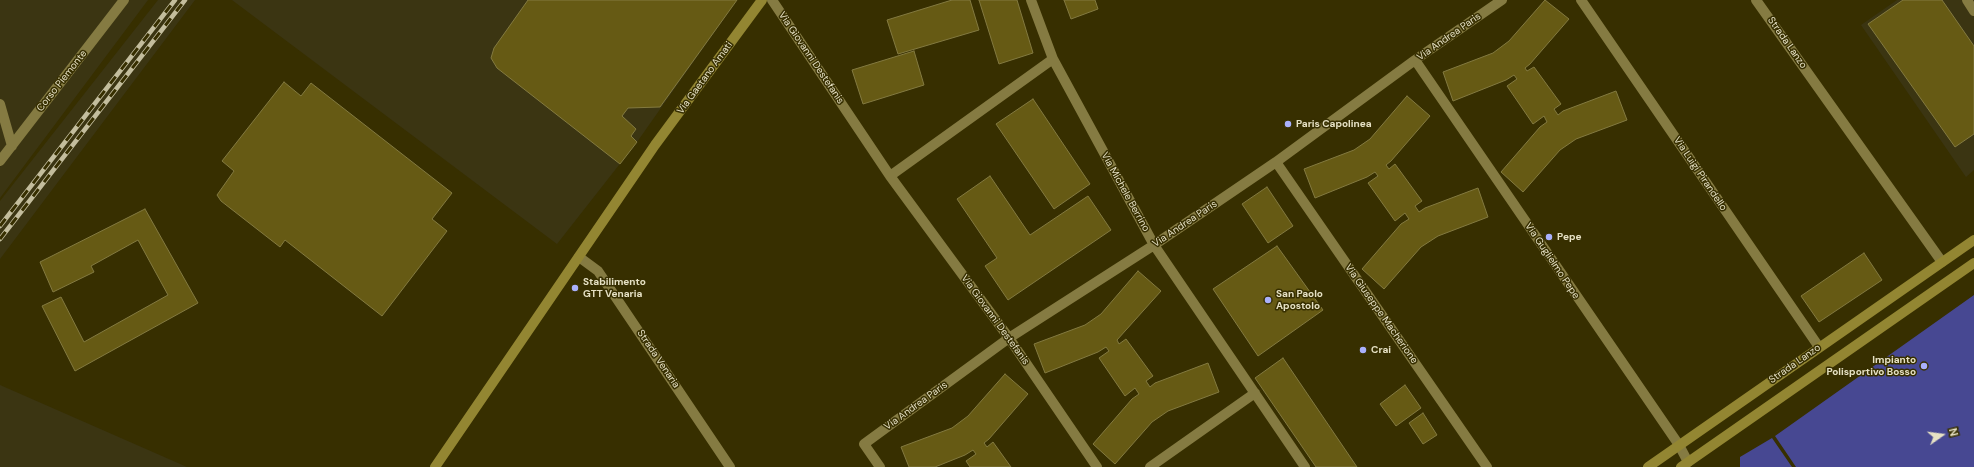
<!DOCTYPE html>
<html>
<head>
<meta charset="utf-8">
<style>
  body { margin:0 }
  #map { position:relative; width:1974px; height:467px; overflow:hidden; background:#372f00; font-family:"DM Sans",sans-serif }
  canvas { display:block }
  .north { position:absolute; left:1922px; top:415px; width:40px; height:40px; -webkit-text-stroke:3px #372f00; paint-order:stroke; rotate:76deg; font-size:11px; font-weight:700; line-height:16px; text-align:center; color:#e6e1c4 }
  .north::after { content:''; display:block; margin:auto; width:14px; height:18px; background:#e6e1c4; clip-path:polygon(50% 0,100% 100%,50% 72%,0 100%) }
</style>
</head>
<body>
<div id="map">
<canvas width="1974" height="467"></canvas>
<div class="north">N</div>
</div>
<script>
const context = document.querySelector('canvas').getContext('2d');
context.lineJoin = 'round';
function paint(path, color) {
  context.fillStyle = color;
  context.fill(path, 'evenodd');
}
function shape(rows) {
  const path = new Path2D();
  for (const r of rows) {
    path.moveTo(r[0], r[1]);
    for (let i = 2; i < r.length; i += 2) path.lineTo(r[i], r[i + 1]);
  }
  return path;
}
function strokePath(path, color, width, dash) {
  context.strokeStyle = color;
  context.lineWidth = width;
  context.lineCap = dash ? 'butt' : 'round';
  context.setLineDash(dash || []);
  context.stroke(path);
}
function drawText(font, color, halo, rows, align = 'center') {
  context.font = font + ' "DM Sans",sans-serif';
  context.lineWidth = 3;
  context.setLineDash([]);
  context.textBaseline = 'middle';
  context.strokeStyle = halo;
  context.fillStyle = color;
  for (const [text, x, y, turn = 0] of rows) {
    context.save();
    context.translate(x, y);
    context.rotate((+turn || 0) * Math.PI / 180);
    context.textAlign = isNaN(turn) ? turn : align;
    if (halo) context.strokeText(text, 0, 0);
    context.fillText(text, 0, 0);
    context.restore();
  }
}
const built = shape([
  [0,0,148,0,0,198],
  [158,0,195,0,0,259,0,201],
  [232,0,737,0,637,142,557,244],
  [1897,0,1974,0,1974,170,1966,177,1861,25],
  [0,385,187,467,0,467]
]);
const green = shape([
  [1974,295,1974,467,1796,467,1775,436],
  [1772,438,1792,467,1740,467,1740,457]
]);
const building = shape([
  [528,0,737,0,660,107,628,108,622,116,636,129,631,136,637,142,620,164,497,68,491,58,494,48,528,0],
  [952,0,970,0,979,30,898,54,887,20,952,0],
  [979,0,1017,0,1033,53,999,64,979,0],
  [1064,0,1095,0,1098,9,1071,19,1064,0],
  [1545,0,1569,19,1530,64,1525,68,1527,71,1534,67,1561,104,1554,109,1558,115,1563,111,1616,91,1627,120,1576,139,1560,150,1523,192,1501,172,1540,127,1547,122,1544,116,1533,124,1507,86,1517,79,1514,75,1506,80,1453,101,1443,72,1493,53,1509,41,1545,0],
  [1903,0,1942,0,1974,46,1974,134,1955,147,1868,24,1903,0],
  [914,51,924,85,863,104,852,70,914,51],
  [284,82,301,96,311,83,452,193,432,219,447,231,382,316,285,240,280,247,221,201,217,195,234,171,222,161,284,82],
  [1407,96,1430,116,1391,161,1386,165,1389,169,1395,164,1422,201,1415,206,1419,212,1425,208,1478,188,1488,217,1438,236,1421,247,1384,289,1362,269,1401,224,1409,219,1405,213,1395,221,1368,183,1378,176,1375,172,1367,177,1315,198,1304,169,1354,150,1370,139,1407,96],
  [1033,99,1090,184,1054,209,996,124,1033,99],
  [990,176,1030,235,1088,196,1111,230,1008,300,985,266,997,258,957,199,990,176],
  [1267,187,1293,226,1268,243,1242,204,1267,187],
  [145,209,198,303,75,371,42,306,61,297,84,342,168,295,138,240,91,266,94,272,53,292,40,262,145,209],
  [1277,246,1323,310,1258,356,1213,289,1277,246],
  [1864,253,1882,280,1819,322,1801,296,1864,253],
  [1138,271,1161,291,1117,340,1119,344,1126,339,1153,376,1146,381,1150,387,1155,383,1208,363,1219,392,1168,411,1152,422,1115,464,1093,444,1132,399,1139,394,1135,388,1125,396,1099,358,1109,351,1106,347,1098,352,1045,373,1034,344,1085,325,1101,314,1138,271],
  [1283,358,1357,467,1316,467,1255,378,1283,358],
  [1005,374,1028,394,989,439,984,443,987,447,993,442,1011,467,970,467,966,461,976,454,973,450,965,455,935,467,909,467,901,447,952,428,968,416,1005,374],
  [1405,385,1421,408,1396,426,1380,404,1405,385],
  [1423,413,1437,435,1423,444,1409,423,1423,413]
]);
const street = shape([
  [772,0,890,176,1009,338,1097,467],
  [1031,0,1053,59,1154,245,1305,467],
  [1581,0,1819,347],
  [1756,0,1942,262],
  [1967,0,1974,11],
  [1415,60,1679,445,1688,462],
  [0,104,12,146],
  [0,161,124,0],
  [1276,162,1487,467],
  [890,176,1053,59],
  [579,257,598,271,730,467],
  [880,467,864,444,1009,338,1154,245,1276,162,1415,60,1502,0],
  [1150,467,1255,393]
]);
const secondary = shape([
  [435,467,655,145,762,0],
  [1648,467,1974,240],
  [1681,467,1974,263]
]);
const rail = shape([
  [0,226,175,0],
  [0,239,185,0]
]);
const markers = [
  [1288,124,4,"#a9b0fc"],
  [1549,237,4,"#a9b0fc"],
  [575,288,4,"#a9b0fc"],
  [1268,300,4,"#a9b0fc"],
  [1363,350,4,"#a9b0fc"],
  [1924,366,4,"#a9b0fc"]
];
const streetNames = [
  ["Via Andrea Paris",1449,37,-35],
  ["Strada Lanzo",1787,43,55],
  ["Via Giovanni Destefanis",811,58,56],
  ["Via Gaetano Amati",705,78,-54],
  ["Corso Piemonte",62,81,-52],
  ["Via Luigi Pirandello",1700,174,56],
  ["Via Michele Berrino",1125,192,61],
  ["Via Andrea Paris",1185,224,-34],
  ["Via Guglielmo Pepe",1552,261,56],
  ["Via Giuseppe Macherione",1381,314,55],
  ["Via Giovanni Destefanis",995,320,54],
  ["Strada Venaria",658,359,56],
  ["Strada Lanzo",1795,364,-35],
  ["Via Andrea Paris",916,406,-36]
];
const poiNames = [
  ["Paris Capolinea",1296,124],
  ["Pepe",1557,237],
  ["Stabilimento",583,282],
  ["GTT Venaria",583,294],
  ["San Paolo",1276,294],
  ["Apostolo",1276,306],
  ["Crai",1371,350],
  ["Impianto",1916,360,"right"],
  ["Polisportivo Bosso",1916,372,"right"]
];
paint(built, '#3b3512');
paint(green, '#474892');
paint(building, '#665a14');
strokePath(building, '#837a40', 1);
strokePath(street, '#857b42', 10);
strokePath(secondary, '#938632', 10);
strokePath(rail, '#c3bd9d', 4.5);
strokePath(rail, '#372f00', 3, [9]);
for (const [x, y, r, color] of markers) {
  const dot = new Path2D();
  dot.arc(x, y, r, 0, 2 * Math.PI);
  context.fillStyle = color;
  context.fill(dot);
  strokePath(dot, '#372f00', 1.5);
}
drawText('10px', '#e6e1c4', '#372f00', streetNames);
drawText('bold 10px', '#e6e1c4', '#372f00', poiNames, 'left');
</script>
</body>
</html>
